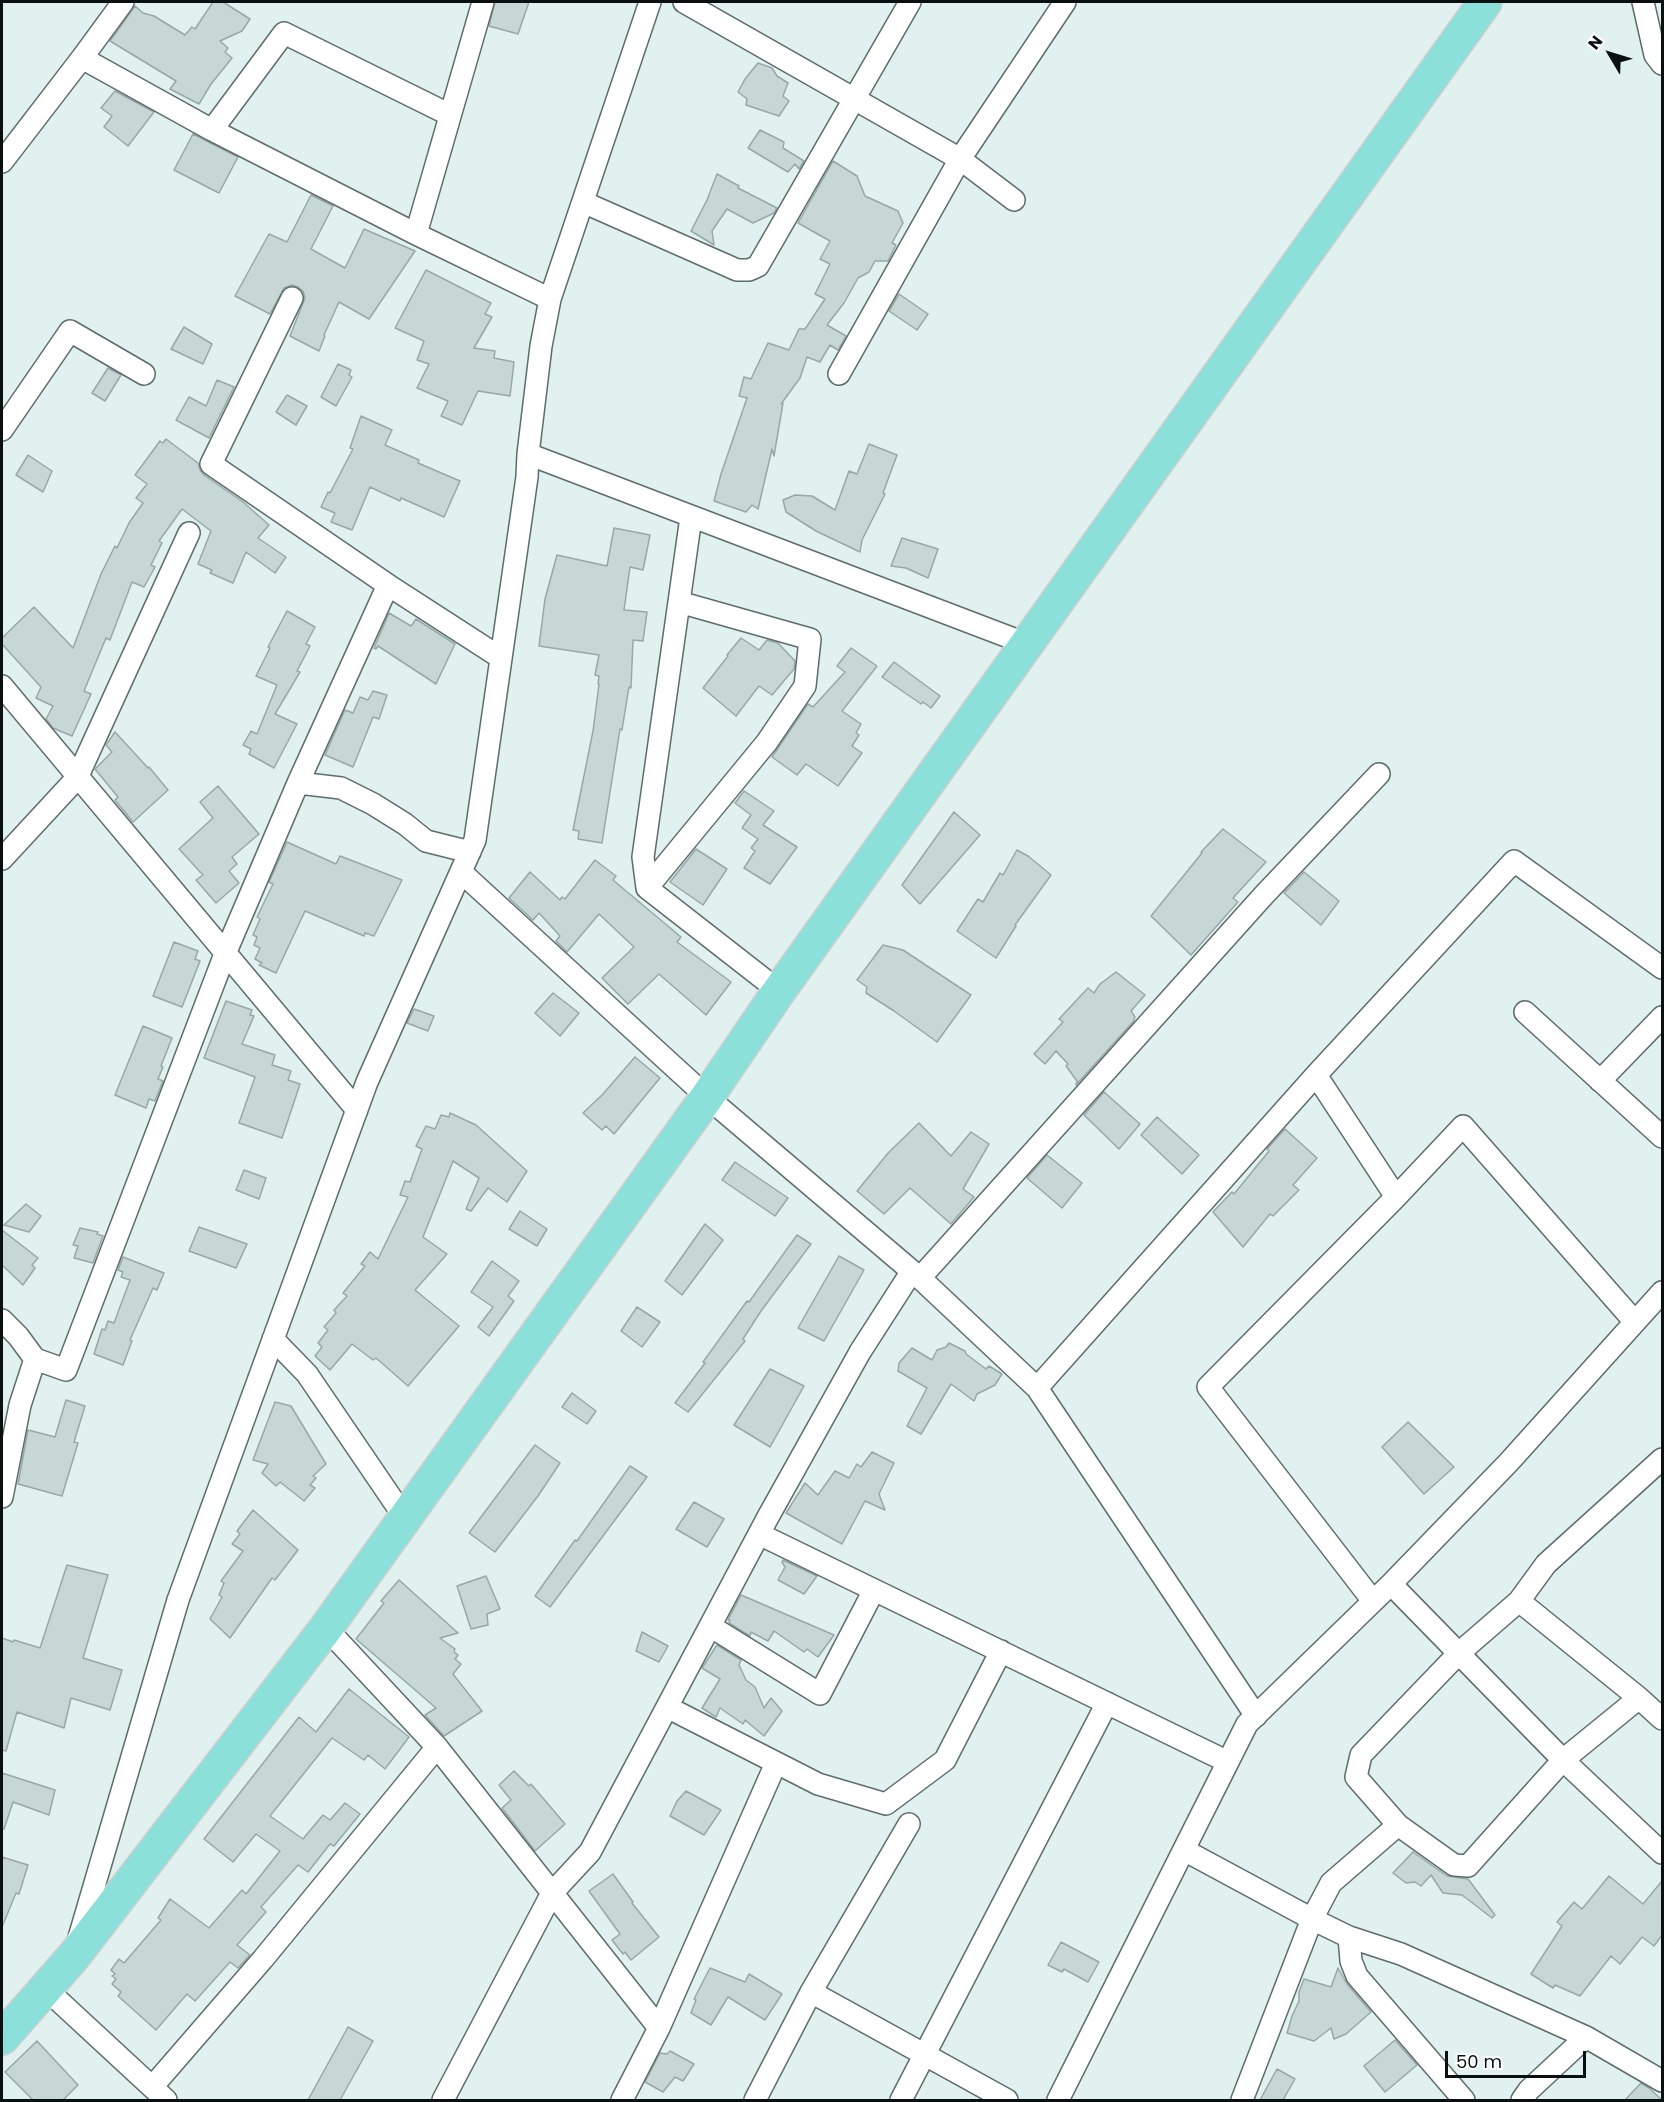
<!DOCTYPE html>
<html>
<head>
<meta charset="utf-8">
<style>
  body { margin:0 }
  #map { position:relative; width:1664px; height:2102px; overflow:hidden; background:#e0f1ef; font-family:Poppins,sans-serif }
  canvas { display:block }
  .frame { position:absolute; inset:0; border:3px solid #0a1010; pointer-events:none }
  .north { position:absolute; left:1580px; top:24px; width:60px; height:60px; -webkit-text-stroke:4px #fff; paint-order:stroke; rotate:308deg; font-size:16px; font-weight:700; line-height:24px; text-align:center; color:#0a1010 }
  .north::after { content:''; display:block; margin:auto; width:21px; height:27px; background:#0a1010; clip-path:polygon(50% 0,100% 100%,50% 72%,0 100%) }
  .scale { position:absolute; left:1445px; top:2051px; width:141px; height:27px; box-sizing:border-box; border:3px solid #0a1010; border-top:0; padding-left:8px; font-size:18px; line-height:21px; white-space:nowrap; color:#0a1010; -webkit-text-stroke:4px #fff; paint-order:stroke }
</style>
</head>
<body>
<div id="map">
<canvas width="1664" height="2102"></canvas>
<div class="frame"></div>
<div class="north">N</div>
<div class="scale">50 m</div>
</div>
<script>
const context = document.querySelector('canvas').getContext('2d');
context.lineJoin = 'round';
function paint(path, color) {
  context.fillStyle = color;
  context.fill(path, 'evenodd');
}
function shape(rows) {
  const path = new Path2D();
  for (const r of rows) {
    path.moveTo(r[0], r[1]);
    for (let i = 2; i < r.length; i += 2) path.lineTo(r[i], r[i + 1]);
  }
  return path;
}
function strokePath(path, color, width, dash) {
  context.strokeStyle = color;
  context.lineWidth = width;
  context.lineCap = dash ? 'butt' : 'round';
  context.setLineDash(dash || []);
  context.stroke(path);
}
const building = shape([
  [213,2,223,2,250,19,242,31,220,41,228,48,225,52,232,58,211,84,199,104,170,89,176,81,110,41,135,6,143,13,154,16,185,35,192,27,195,29,213,2],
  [495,2,529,2,518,34,489,26,495,2],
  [758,63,772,68,777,76,788,83,783,96,789,101,779,116,746,105,747,99,738,92,745,79,758,63],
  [115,91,154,112,128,146,104,127,112,116,101,108,115,91],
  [760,130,784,142,783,148,804,161,799,169,795,164,788,172,748,148,760,130],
  [193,134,238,157,219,193,174,170,193,134],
  [833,161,857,176,865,196,898,211,903,223,892,243,896,245,888,261,875,261,869,272,858,278,844,303,827,325,846,336,838,350,830,345,820,362,807,357,800,378,781,404,783,403,774,456,772,449,758,509,752,505,746,512,714,501,721,474,747,398,739,396,744,377,751,379,768,343,789,350,799,329,805,329,825,299,815,294,830,264,820,259,830,241,798,223,833,161],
  [717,174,739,186,738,188,777,208,774,213,753,223,727,209,712,231,714,245,691,231,707,200,717,174],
  [311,195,333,206,311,249,345,268,364,229,415,251,369,319,339,302,324,335,325,336,319,351,290,336,305,298,303,291,298,287,292,285,284,288,270,314,235,296,269,234,287,242,311,195],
  [426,270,491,303,485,314,492,317,474,348,495,351,494,358,514,362,510,396,478,391,462,425,441,416,448,401,417,388,429,364,417,360,424,341,395,328,426,270],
  [899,294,928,314,917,330,889,311,899,294],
  [184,327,212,344,203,364,171,349,184,327],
  [338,364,351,370,349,375,352,377,336,406,321,397,338,364],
  [108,368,121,375,105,401,92,393,108,368],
  [217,380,234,387,209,438,176,420,189,397,206,406,217,380],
  [287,395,307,406,296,425,276,412,287,395],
  [361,416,392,430,385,445,419,460,418,463,460,481,444,517,401,498,400,501,370,487,352,530,331,522,335,513,321,507,328,492,330,493,353,449,350,448,361,416],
  [166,439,198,463,200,470,204,475,243,502,269,525,258,538,286,557,275,573,246,552,233,583,210,573,212,570,198,564,211,531,182,509,159,541,162,543,151,565,155,567,144,587,132,582,110,640,106,638,84,691,91,694,72,736,53,728,46,719,53,706,36,698,41,687,2,644,2,638,34,607,73,648,101,574,115,546,117,548,129,523,143,503,136,498,147,484,135,475,160,441,163,443,166,439],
  [869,444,897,455,883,493,885,494,862,540,860,552,816,531,786,512,783,500,795,495,812,496,835,510,849,471,857,474,869,444],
  [28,455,52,471,43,492,16,475,28,455],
  [614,528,650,535,643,570,630,567,624,610,647,612,643,641,633,640,631,688,629,687,622,730,620,729,602,843,578,839,579,831,573,830,593,731,599,684,598,684,599,676,595,675,599,655,539,646,545,599,557,555,607,566,614,528],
  [902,538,938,549,928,578,906,568,891,566,902,538],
  [287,611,315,627,306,644,310,646,297,671,300,672,275,714,297,724,274,768,249,754,251,749,243,745,251,731,257,734,277,685,256,676,270,648,268,647,287,611],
  [389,613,411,626,416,619,455,644,436,684,378,646,376,649,374,648,389,613],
  [741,638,759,650,767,640,778,643,795,661,794,669,772,695,759,686,736,716,703,688,728,656,727,655,741,638],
  [851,648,877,666,842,711,861,724,856,733,859,735,852,746,862,753,838,786,806,764,797,775,772,757,808,704,813,707,845,672,837,666,851,648],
  [894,662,940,696,931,708,923,702,921,704,882,677,894,662],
  [373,691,387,695,379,719,373,717,353,767,325,755,345,710,353,713,360,697,368,700,373,691],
  [115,732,148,768,149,767,168,790,133,822,115,800,118,797,95,769,112,752,106,745,115,732],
  [218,786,259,834,232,857,237,864,229,871,239,883,216,903,196,880,203,875,179,849,213,818,200,802,218,786],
  [744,791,774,811,763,825,797,847,770,884,744,868,755,851,751,848,758,839,742,828,751,815,735,803,744,791],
  [954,812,980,835,920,904,902,885,954,812],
  [1223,829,1266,862,1233,898,1238,902,1191,955,1151,916,1202,853,1201,852,1223,829],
  [287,842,336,864,340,856,402,880,374,936,365,933,364,936,305,911,276,973,259,965,262,963,255,959,260,948,254,945,257,937,253,935,260,919,257,917,273,884,269,882,287,842],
  [696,849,727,869,703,905,670,882,696,849],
  [1017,850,1028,856,1051,875,1015,925,1016,926,996,958,957,931,978,899,983,902,1000,873,1003,875,1017,850],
  [595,860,616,876,613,880,681,937,677,942,731,982,706,1015,659,974,628,1004,602,978,634,947,599,914,567,952,556,941,560,936,539,913,533,920,509,898,530,872,560,900,562,897,565,899,595,860],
  [1304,872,1339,901,1321,925,1284,893,1304,872],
  [174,942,198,951,195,959,200,961,182,1007,153,996,174,942],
  [883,945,903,950,971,995,937,1042,894,1011,866,993,867,987,857,980,883,945],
  [1116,972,1145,995,1131,1011,1135,1017,1133,1022,1076,1085,1077,1081,1066,1066,1068,1064,1056,1051,1045,1064,1034,1054,1063,1022,1059,1019,1088,988,1094,993,1100,984,1116,972],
  [553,993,579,1013,560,1036,535,1013,553,993],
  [226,1001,252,1010,250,1015,254,1016,242,1044,275,1055,272,1065,291,1071,288,1080,300,1084,282,1138,239,1123,255,1077,204,1058,226,1001],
  [414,1009,434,1016,428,1031,407,1023,414,1009],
  [143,1026,172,1038,161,1066,163,1067,158,1079,163,1081,155,1101,149,1099,146,1108,115,1095,143,1026],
  [635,1057,660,1078,614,1134,606,1126,602,1130,583,1113,603,1094,635,1057],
  [1104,1092,1140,1124,1119,1149,1084,1115,1104,1092],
  [450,1113,476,1125,527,1171,507,1202,488,1188,471,1211,466,1209,479,1178,453,1161,423,1237,447,1254,415,1290,459,1326,408,1386,376,1358,373,1360,352,1344,330,1370,315,1356,322,1347,318,1343,328,1330,324,1327,336,1313,334,1310,347,1296,343,1293,365,1266,361,1264,370,1252,378,1259,408,1197,400,1195,405,1181,410,1182,422,1149,416,1146,426,1126,435,1129,441,1115,449,1117,450,1113],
  [1157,1117,1199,1155,1182,1174,1141,1135,1157,1117],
  [919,1123,951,1156,971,1132,989,1144,963,1189,974,1197,951,1224,910,1188,884,1214,857,1191,889,1152,919,1123],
  [1285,1129,1317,1158,1293,1185,1299,1190,1273,1216,1270,1214,1243,1247,1213,1212,1232,1192,1234,1194,1269,1151,1267,1149,1285,1129],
  [1047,1155,1082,1183,1062,1208,1027,1178,1047,1155],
  [735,1162,788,1198,775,1216,722,1180,735,1162],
  [244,1170,266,1178,259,1199,236,1190,244,1170],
  [26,1204,41,1216,29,1232,4,1225,26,1204],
  [520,1211,547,1229,537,1246,509,1229,520,1211],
  [705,1224,723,1240,682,1295,665,1281,705,1224],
  [199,1227,247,1244,236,1268,189,1251,199,1227],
  [80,1228,98,1232,97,1234,103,1236,93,1263,74,1258,78,1246,73,1245,80,1228],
  [2,1230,38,1258,32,1265,35,1268,23,1285,2,1265,2,1230],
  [797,1235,811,1244,761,1311,743,1339,745,1341,688,1412,675,1403,705,1363,703,1362,747,1301,749,1302,797,1235],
  [839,1256,864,1270,824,1341,798,1328,839,1256],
  [123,1257,164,1273,157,1290,153,1288,130,1340,132,1341,123,1365,94,1354,102,1329,105,1330,108,1321,114,1323,130,1280,121,1277,123,1272,118,1270,123,1257],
  [492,1261,519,1281,508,1296,514,1301,489,1336,478,1327,493,1307,471,1292,492,1261],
  [637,1307,660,1322,642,1347,621,1331,637,1307],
  [949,1343,965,1351,966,1354,986,1369,989,1366,1002,1374,995,1385,977,1394,974,1401,951,1384,921,1434,907,1426,927,1388,898,1371,899,1363,912,1348,932,1360,937,1350,946,1347,949,1343],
  [770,1369,804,1386,770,1447,734,1425,770,1369],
  [572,1393,596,1411,587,1424,562,1407,572,1393],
  [66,1400,85,1406,74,1442,78,1443,62,1496,18,1484,28,1430,55,1437,66,1400],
  [275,1402,291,1406,326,1464,313,1476,316,1478,310,1485,315,1488,304,1501,280,1482,276,1486,262,1473,268,1464,253,1460,275,1402],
  [1408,1422,1454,1467,1424,1494,1382,1447,1408,1422],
  [535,1445,560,1463,538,1496,495,1552,469,1533,535,1445],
  [872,1452,894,1463,879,1494,885,1510,865,1501,842,1544,786,1513,805,1483,818,1495,835,1471,849,1478,857,1464,861,1467,872,1452],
  [630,1466,647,1477,550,1607,535,1596,575,1540,577,1541,630,1466],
  [694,1502,724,1519,707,1547,676,1529,694,1502],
  [253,1510,298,1550,275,1580,272,1578,230,1638,210,1619,222,1597,219,1595,224,1583,221,1581,243,1551,232,1544,240,1534,237,1531,253,1510],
  [783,1560,817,1576,804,1594,778,1580,785,1567,782,1562,783,1560],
  [67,1565,108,1575,83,1658,122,1670,110,1710,71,1698,64,1728,17,1712,6,1751,2,1750,2,1638,13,1642,14,1640,40,1648,67,1565],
  [486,1576,500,1609,487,1614,488,1625,471,1629,457,1586,486,1576],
  [399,1580,458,1633,440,1638,455,1649,454,1652,458,1655,455,1659,461,1664,453,1674,482,1711,444,1736,425,1715,436,1708,356,1639,384,1603,381,1601,399,1580],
  [741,1595,834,1635,818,1657,807,1649,804,1652,774,1631,768,1641,751,1632,750,1636,729,1623,730,1620,728,1620,741,1595],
  [642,1632,668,1646,659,1662,636,1651,642,1632],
  [717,1645,741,1660,739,1665,746,1680,755,1687,764,1708,771,1698,782,1711,764,1736,745,1720,743,1724,720,1708,716,1717,702,1708,720,1679,702,1668,717,1645],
  [349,1689,409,1737,385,1769,368,1755,364,1760,332,1738,270,1816,303,1839,323,1815,330,1820,345,1803,360,1814,334,1846,330,1844,308,1872,298,1865,261,1907,266,1912,237,1945,250,1955,238,1968,230,1962,195,2001,187,1994,156,2030,118,1996,121,1992,112,1984,116,1979,112,1976,115,1974,111,1970,119,1959,124,1963,161,1920,158,1918,170,1899,209,1928,242,1890,246,1894,280,1851,256,1834,233,1862,204,1839,299,1717,316,1732,349,1689],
  [514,1771,529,1786,531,1784,565,1824,535,1851,502,1808,511,1800,499,1785,514,1771],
  [2,1773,55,1790,49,1815,13,1802,4,1829,2,1829,2,1773],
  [686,1791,721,1810,704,1835,670,1816,677,1801,686,1791],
  [1413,1852,1447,1876,1468,1879,1495,1915,1492,1918,1462,1895,1443,1893,1431,1875,1421,1886,1415,1882,1406,1883,1393,1873,1413,1852],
  [2,1857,28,1865,19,1894,16,1893,2,1927,2,1857],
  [613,1874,633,1902,632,1903,659,1937,631,1960,625,1952,623,1954,612,1940,620,1934,589,1891,613,1874],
  [1609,1876,1643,1904,1662,1881,1662,1935,1654,1946,1642,1937,1620,1964,1611,1956,1580,1996,1555,1985,1553,1988,1531,1974,1562,1926,1557,1922,1574,1902,1582,1909,1609,1876],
  [1061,1942,1099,1962,1088,1982,1064,1969,1062,1972,1048,1965,1061,1942],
  [710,1968,745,1982,749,1974,782,1994,765,2020,728,1997,711,2025,691,2013,696,2000,694,1999,710,1968],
  [1338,1968,1347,1984,1371,2012,1346,2034,1334,2039,1331,2028,1314,2041,1287,2033,1292,2016,1299,2001,1299,1992,1304,1979,1331,1987,1338,1968],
  [348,2027,373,2041,340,2100,308,2100,348,2027],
  [1395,2040,1417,2065,1385,2092,1364,2066,1395,2040],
  [37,2041,78,2085,63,2100,33,2100,5,2072,37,2041],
  [670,2051,694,2064,683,2081,675,2077,663,2092,645,2082,660,2053,667,2054,670,2051],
  [1277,2069,1295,2079,1283,2100,1260,2100,1277,2069],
  [1641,2083,1649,2088,1662,2100,1625,2100,1641,2083]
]);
const minor = shape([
  [684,2,960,159,1014,200],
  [1643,2,1655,55,1662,64],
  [82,58,123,2],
  [212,130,284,33,450,115],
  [2,162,82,58,212,130,416,234,550,299],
  [583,202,737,270,749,270,758,266,910,2],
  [416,234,483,2],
  [292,298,211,464,388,585],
  [839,374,960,159,1065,2],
  [2,430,70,331,144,374],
  [528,454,1027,644],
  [691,517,643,857,647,888,779,991],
  [2,686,357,1110],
  [298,783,341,788,373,804,405,824,426,841,470,852],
  [2,859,77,778,189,533],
  [461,872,707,1097,920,1278,1037,1388,1256,1716],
  [647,888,767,742,805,686,810,639,679,602],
  [1525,1012,1662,1137],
  [1316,1075,1396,1197,1208,1387,1373,1601],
  [1600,1081,1662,1017],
  [1396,1197,1463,1126,1635,1322],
  [920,1278,1264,895,1379,774],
  [2,1320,18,1336,35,1359,20,1405,2,1497],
  [273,1339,307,1374,405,1518],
  [35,1359,66,1370,225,954,298,783,388,585,501,658],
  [1037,1388,1316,1075,1514,861,1662,968],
  [759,1534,1228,1762],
  [1391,1584,1563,1760,1662,1853],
  [1519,1601,1546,1564,1662,1459],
  [710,1626,820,1694,874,1590],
  [326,1628,437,1747,659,2028,622,2100],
  [1639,1698,1519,1601,1459,1653,1361,1755,1356,1777,1398,1825,1454,1865,1468,1866,1563,1760,1639,1698,1662,1719],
  [667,1707,818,1784,886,1804,945,1760,1001,1651],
  [1184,1850,1312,1919,1331,1883,1398,1825],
  [1349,1937,1351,1961,1357,1976,1464,2100],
  [78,1941,178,1600,367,1082,475,840,527,477,528,454,541,346,550,299,650,2],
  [46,1989,166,2100],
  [811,1992,1007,2100],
  [659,2028,776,1763],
  [153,2086,263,1959,437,1747],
  [443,2100,552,1893,590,1852,768,1517,860,1352,912,1271],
  [755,2100,811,1992,909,1824],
  [901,2100,1107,1703],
  [1058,2100,1247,1724,1391,1584,1509,1462,1662,1292],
  [1242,2100,1312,1919,1349,1937,1401,1954,1586,2037,1662,2081],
  [1522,2100,1529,2090,1586,2037]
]);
const primary = shape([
  [2,2038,74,1956,326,1628,707,1097,779,991,1485,2]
]);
paint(building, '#c6d7d5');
strokePath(building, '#98a8a6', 1.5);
strokePath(minor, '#5d6d6b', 24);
strokePath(primary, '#cecfcf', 36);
strokePath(minor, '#fff', 21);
strokePath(primary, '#8be0d9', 33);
</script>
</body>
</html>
